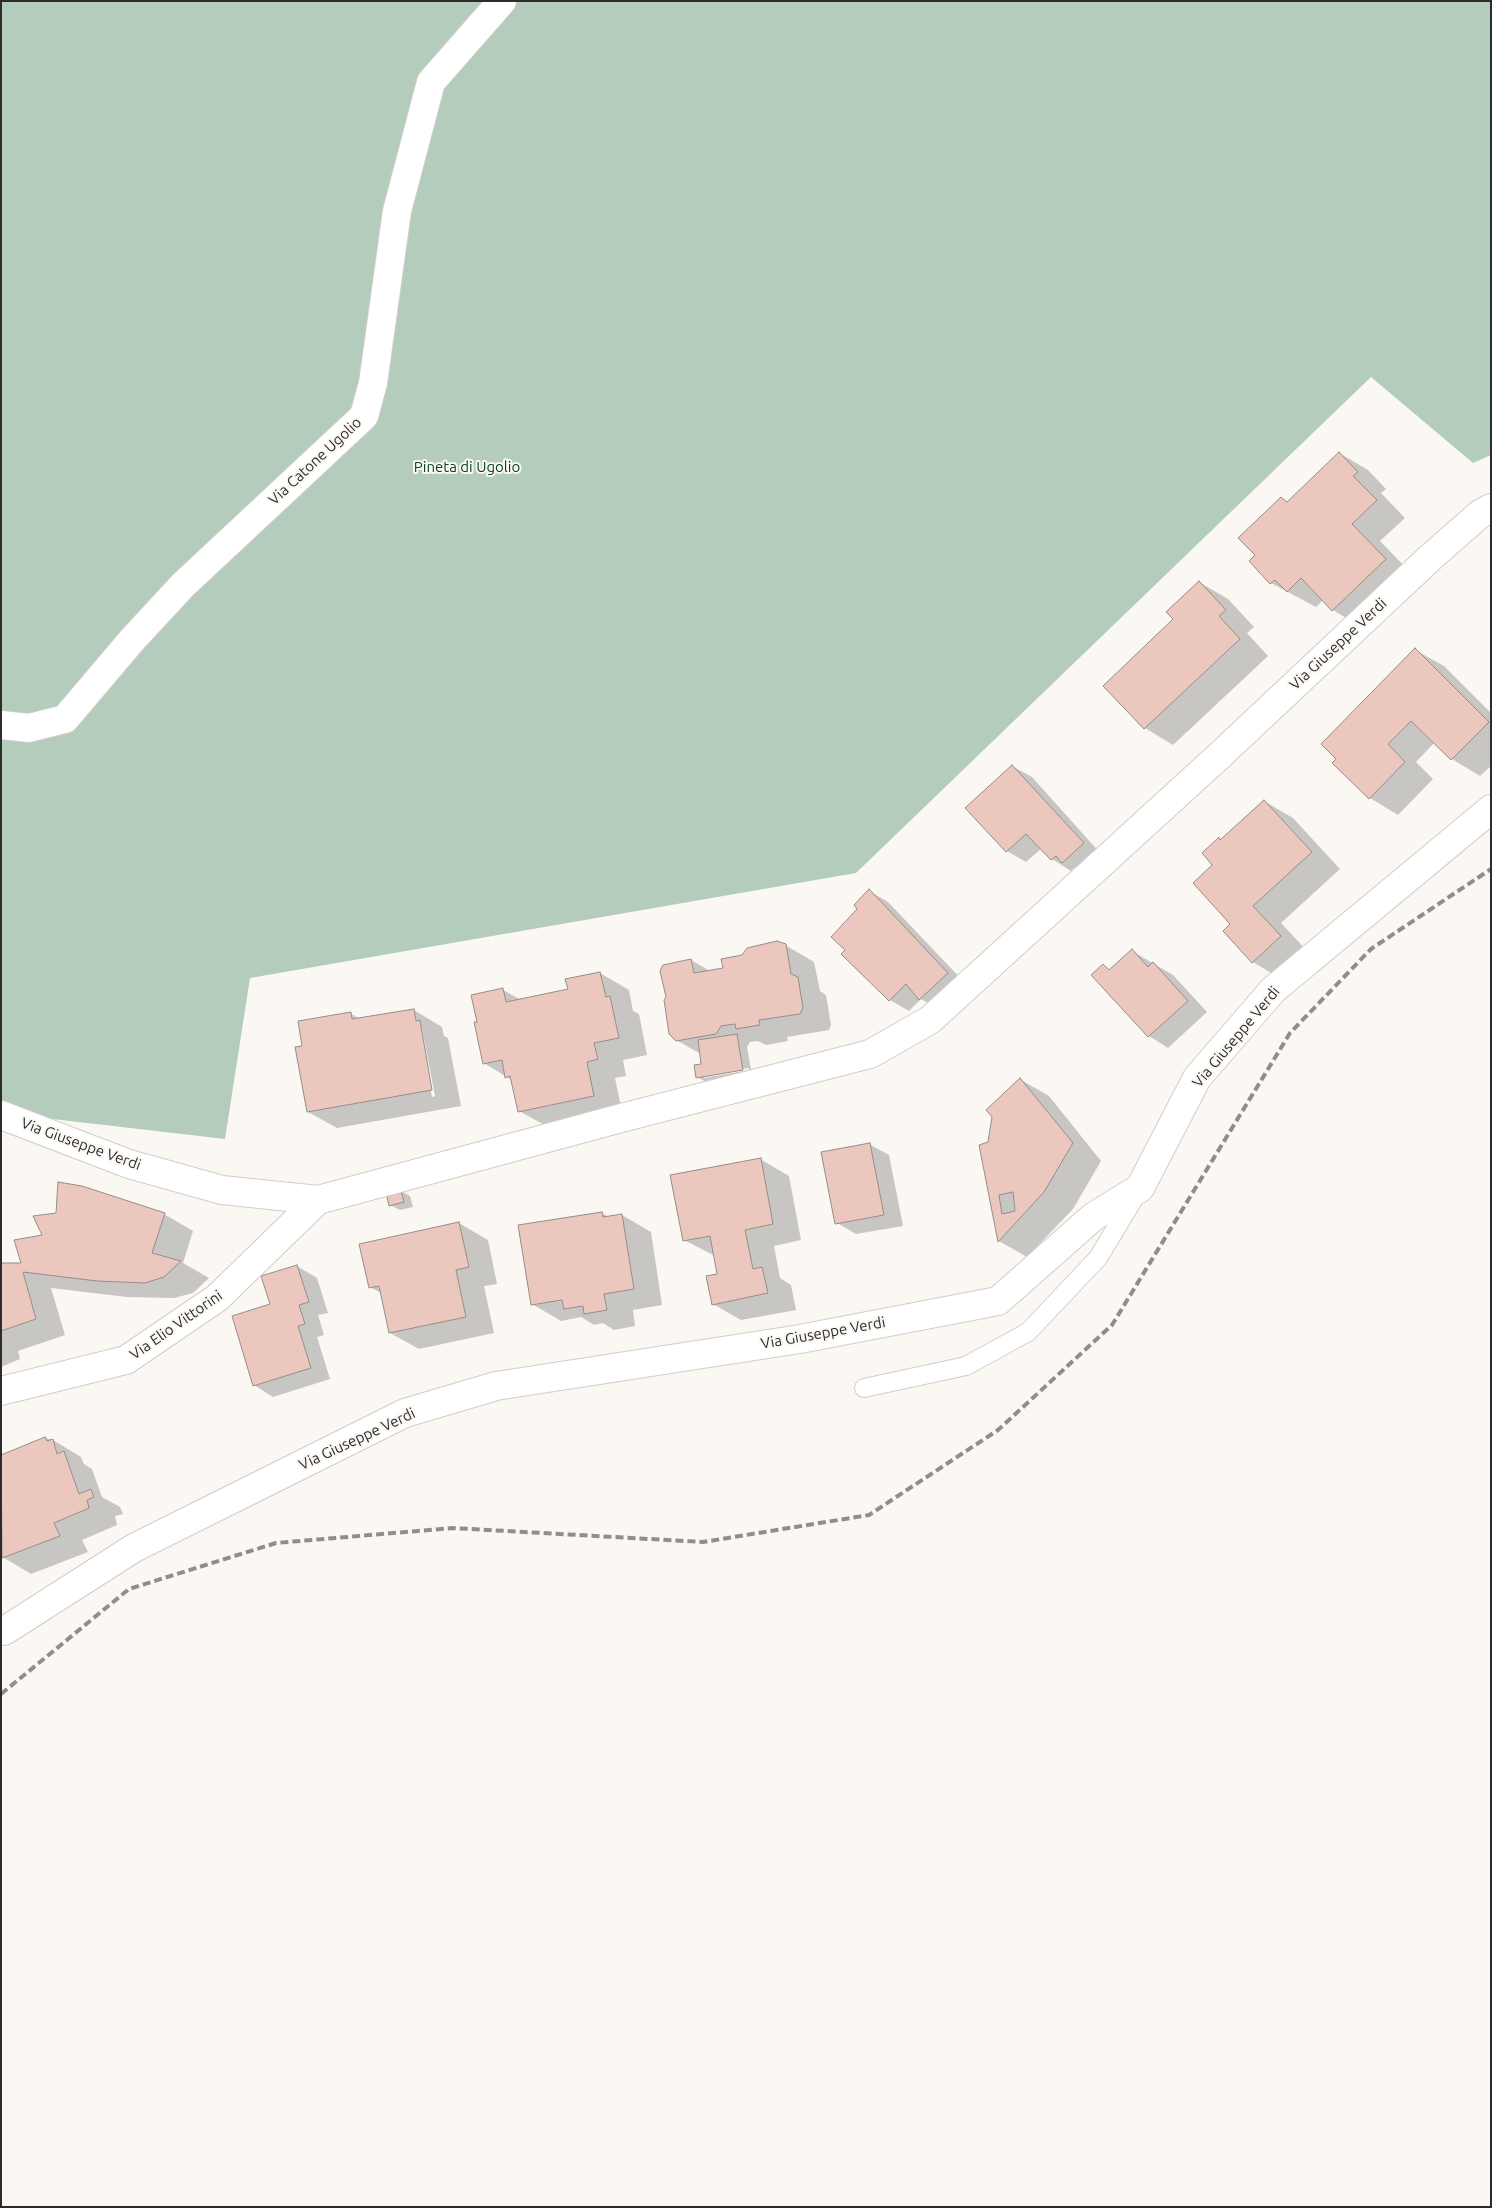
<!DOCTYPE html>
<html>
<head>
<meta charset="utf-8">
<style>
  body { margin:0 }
  #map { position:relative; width:1492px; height:2208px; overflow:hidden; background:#fbf8f3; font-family:Ubuntu,sans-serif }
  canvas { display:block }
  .frame { position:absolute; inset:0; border:2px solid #2d2c2a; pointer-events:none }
</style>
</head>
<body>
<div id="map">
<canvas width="1492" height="2208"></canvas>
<div class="frame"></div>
</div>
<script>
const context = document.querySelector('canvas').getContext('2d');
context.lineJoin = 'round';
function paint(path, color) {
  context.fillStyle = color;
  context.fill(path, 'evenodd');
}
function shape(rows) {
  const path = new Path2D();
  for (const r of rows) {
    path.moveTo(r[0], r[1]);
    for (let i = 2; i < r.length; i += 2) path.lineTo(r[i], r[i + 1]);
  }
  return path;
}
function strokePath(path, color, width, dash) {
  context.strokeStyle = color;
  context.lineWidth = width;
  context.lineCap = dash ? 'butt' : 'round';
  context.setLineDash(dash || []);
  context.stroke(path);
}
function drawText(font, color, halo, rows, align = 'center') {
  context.font = font + ' Ubuntu,sans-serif';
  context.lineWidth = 4;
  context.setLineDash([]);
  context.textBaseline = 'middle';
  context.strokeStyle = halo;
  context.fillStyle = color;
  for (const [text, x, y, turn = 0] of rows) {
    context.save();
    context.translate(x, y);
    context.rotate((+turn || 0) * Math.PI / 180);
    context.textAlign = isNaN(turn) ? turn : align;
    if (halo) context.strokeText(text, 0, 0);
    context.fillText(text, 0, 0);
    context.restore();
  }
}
const green = shape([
  [1,1,1491,1,1491,455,1473,463,1371,377,856,873,250,978,225,1139,1,1113]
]);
const shadow = shape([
  [1339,453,1368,470,1386,489,1381,493,1405,518,1380,541,1414,576,1361,627,1333,610,1323,600,1316,607,1271,583,1257,556,1282,498,1288,502],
  [1199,582,1228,599,1254,627,1247,633,1268,656,1173,745,1145,728,1175,619],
  [1415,650,1444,666,1491,713,1491,766,1480,776,1452,759,1435,742,1416,762,1433,779,1398,815,1370,798,1334,763],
  [1012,766,1032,777,1102,855,1082,873,1074,868,1071,871,1052,859,1042,848,1026,862,1007,851],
  [1264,801,1293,818,1340,869,1281,923,1309,953,1281,979,1253,962,1232,924,1214,865,1219,839,1221,840],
  [869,891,888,902,966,984,939,1010,921,999,909,1011,890,1000,847,950,858,909],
  [785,945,814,962,820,991,826,995,831,1025,829,1030,787,1037,788,1041,766,1045,758,1041,750,1042,747,1047,752,1075,706,1082,697,1077,703,1065,701,1054,676,1040,691,960,710,971,724,969],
  [749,1068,749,1070,704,1078,704,1075],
  [1132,951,1173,975,1207,1012,1168,1048,1149,1036,1093,975,1103,966,1111,970],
  [600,973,629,990,633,1011,639,1014,647,1055,623,1060,626,1076,615,1078,622,1112,548,1127,519,1111,513,1081,484,1063,478,1023,503,990,521,1000,569,990],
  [414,1010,442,1027,444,1036,448,1038,461,1106,337,1128,308,1112,304,1047,350,1013,360,1019],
  [420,1028,422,1028,435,1096,432,1097],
  [1021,1080,1049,1096,1101,1161,1073,1209,1027,1257,999,1241,989,1143],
  [869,1144,889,1155,903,1226,856,1234,837,1223],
  [760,1159,789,1176,801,1240,774,1246,780,1278,791,1285,796,1310,741,1320,713,1304,718,1275,715,1256,684,1240],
  [401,1191,410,1196,413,1207,400,1210,390,1205],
  [602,1213,609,1217,622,1215,651,1232,662,1305,633,1310,635,1326,614,1330,603,1323,594,1325,581,1317,561,1321,532,1304],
  [164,1214,193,1231,183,1263,209,1278,193,1293,174,1298,127,1297,51,1288,65,1335,18,1351,20,1359,1,1367,1,1265,22,1264],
  [459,1223,488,1240,497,1284,484,1286,494,1333,419,1349,390,1333,381,1293,370,1287],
  [297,1266,317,1278,328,1313,318,1315,324,1335,317,1337,330,1379,273,1397,254,1385,271,1305],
  [45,1438,53,1440,81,1457,84,1464,92,1469,102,1497,120,1507,123,1514,115,1516,117,1525,82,1540,88,1552,31,1574,1,1556,1,1456]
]);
const building = shape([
  [1339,452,1358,472,1353,476,1377,500,1352,524,1386,559,1332,611,1301,578,1287,592,1275,580,1270,584,1249,561,1255,555,1238,538,1281,497,1287,502,1339,452],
  [1199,581,1226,610,1219,616,1240,639,1144,729,1103,686,1173,619,1166,612,1199,581],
  [1415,648,1489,722,1451,760,1411,721,1388,744,1405,762,1369,799,1332,763,1336,759,1321,744,1415,648],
  [1012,765,1084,843,1062,863,1056,856,1051,860,1026,834,1006,852,965,808,1012,765],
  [1264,800,1312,852,1253,906,1281,936,1252,963,1223,931,1230,924,1193,883,1212,865,1202,853,1219,837,1220,840,1264,800],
  [869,889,948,973,919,1000,906,984,889,1001,841,954,845,950,831,937,857,909,854,905,869,889],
  [777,941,786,944,791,974,798,977,803,1008,800,1014,759,1020,760,1025,736,1029,735,1024,721,1026,716,1034,676,1041,669,1034,664,1000,666,997,660,971,663,965,691,959,694,973,723,968,721,959,742,955,747,948,777,941],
  [1132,949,1148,967,1153,962,1188,1001,1148,1037,1091,975,1103,964,1109,970,1132,949],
  [600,972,606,997,610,996,619,1038,594,1043,598,1059,587,1062,594,1096,518,1112,510,1076,505,1078,502,1060,483,1064,474,1022,477,1022,471,995,503,988,506,1002,568,989,565,979,600,972],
  [414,1009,416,1021,420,1020,432,1090,307,1112,295,1047,302,1046,298,1021,351,1012,352,1019,414,1009],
  [737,1034,743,1070,696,1078,694,1065,701,1064,698,1040,737,1034],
  [1020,1078,1073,1143,1044,1192,998,1242,979,1145,988,1142,992,1117,986,1110,1020,1078],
  [1013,1192,1015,1211,1002,1214,999,1195,1013,1192],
  [870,1143,884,1215,835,1224,821,1152,870,1143],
  [761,1158,773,1224,745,1230,753,1269,762,1267,768,1293,712,1305,706,1276,717,1274,710,1236,683,1241,670,1175,761,1158],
  [58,1182,82,1186,165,1213,152,1253,181,1261,164,1277,145,1283,97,1281,23,1272,36,1319,1,1331,1,1263,21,1263,14,1240,42,1235,33,1216,56,1213,58,1182],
  [401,1190,404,1202,389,1206,386,1192,401,1190],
  [602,1212,603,1217,622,1214,634,1289,604,1294,607,1310,584,1314,583,1306,564,1309,562,1300,531,1305,518,1225,602,1212],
  [459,1222,469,1267,456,1270,466,1317,389,1333,379,1286,369,1288,359,1244,459,1222],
  [297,1265,309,1302,299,1305,305,1324,298,1326,311,1368,253,1386,232,1316,270,1304,261,1276,297,1265],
  [45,1437,47,1441,53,1439,57,1454,64,1451,79,1494,91,1489,94,1497,87,1500,89,1508,54,1523,60,1536,2,1558,1,1455,45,1437]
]);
const lane = shape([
  [864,1388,966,1366,1028,1332,1098,1258,1136,1195]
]);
const street = shape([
  [1,725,29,728,65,719,132,640,183,585,364,416,373,383,397,211,431,82,502,1],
  [1,1115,129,1164,222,1190,318,1200,625,1117,870,1054,930,1020,1218,757,1431,557,1480,514,1491,508],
  [1,1391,126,1360,217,1298,318,1200],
  [4,1631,134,1548,405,1413,496,1386,800,1339,998,1301,1093,1217,1140,1188,1197,1078,1273,990,1491,809]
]);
const rail = shape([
  [1,1694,129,1589,276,1543,453,1528,703,1542,869,1515,998,1430,1112,1325,1290,1033,1371,949,1491,869]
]);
const streetNames = [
  ["Via Catone Ugolio",315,461,-43],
  ["Via Giuseppe Verdi",1338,644,-43],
  ["Via Giuseppe Verdi",1236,1037,-50],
  ["Via Giuseppe Verdi",81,1144,20],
  ["Via Elio Vittorini",176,1325,-35],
  ["Via Giuseppe Verdi",823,1333,-10],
  ["Via Giuseppe Verdi",357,1439,-25]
];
const parkNames = [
  ["Pineta di Ugolio",467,467]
];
paint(green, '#b4ccbc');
paint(shadow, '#0003');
paint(building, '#ecc7bd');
strokePath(building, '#938d8c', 1);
strokePath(lane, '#d1cec9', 20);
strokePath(street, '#d1cec9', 30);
strokePath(lane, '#fff', 18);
strokePath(street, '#fff', 28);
strokePath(rail, '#908e8a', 4, [8, 4]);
drawText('15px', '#2d2c2a', '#fbf8f3', streetNames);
drawText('15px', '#094226', '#fbf8f3', parkNames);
</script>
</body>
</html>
